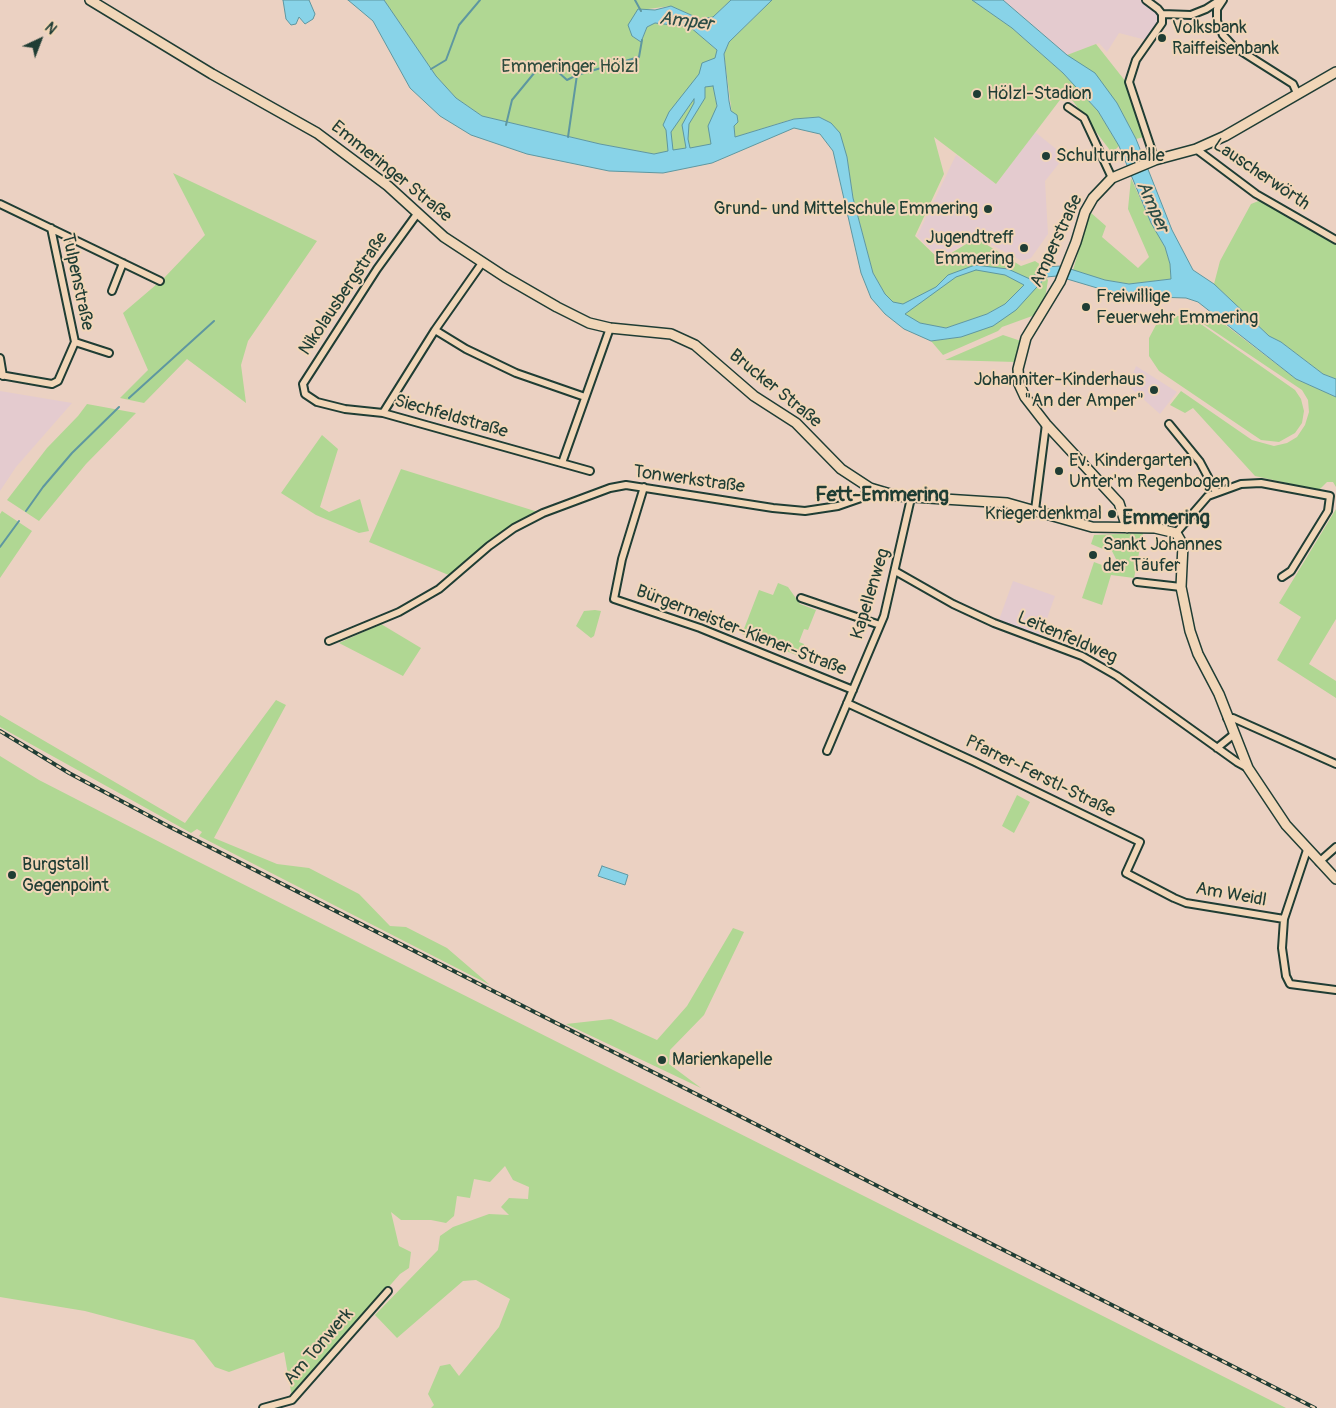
<!DOCTYPE html>
<html>
<head>
<meta charset="utf-8">
<style>
  body { margin:0 }
  #map { position:relative; width:1336px; height:1408px; overflow:hidden; background:#ebd1c2; font-family:Pangolin,sans-serif }
  canvas { display:block }
  .north { position:absolute; left:15px; top:15px; width:50px; height:50px; -webkit-text-stroke:4px #f1d6b8; paint-order:stroke; rotate:43deg; font-size:14px; font-weight:700; line-height:20px; text-align:center; color:#1f3d34 }
  .north::after { content:''; display:block; margin:auto; width:18px; height:22px; background:#1f3d34; clip-path:polygon(50% 0,100% 100%,50% 72%,0 100%) }
</style>
</head>
<body>
<div id="map">
<canvas width="1336" height="1408"></canvas>
<div class="north">N</div>
</div>
<script>
const context = document.querySelector('canvas').getContext('2d');
context.lineJoin = 'round';
function paint(path, color) {
  context.fillStyle = color;
  context.fill(path, 'evenodd');
}
function shape(rows) {
  const path = new Path2D();
  for (const r of rows) {
    path.moveTo(r[0], r[1]);
    for (let i = 2; i < r.length; i += 2) path.lineTo(r[i], r[i + 1]);
  }
  return path;
}
function strokePath(path, color, width, dash) {
  context.strokeStyle = color;
  context.lineWidth = width;
  context.lineCap = dash ? 'butt' : 'round';
  context.setLineDash(dash || []);
  context.stroke(path);
}
function drawText(font, color, halo, rows, align = 'center') {
  context.font = font + ' Pangolin,sans-serif';
  context.lineWidth = 4;
  context.setLineDash([]);
  context.textBaseline = 'middle';
  context.strokeStyle = halo;
  context.fillStyle = color;
  for (const [text, x, y, turn = 0] of rows) {
    context.save();
    context.translate(x, y);
    context.rotate((+turn || 0) * Math.PI / 180);
    context.textAlign = isNaN(turn) ? turn : align;
    if (halo) context.strokeText(text, 0, 0);
    context.fillText(text, 0, 0);
    context.restore();
  }
}
const built = shape([
  [1003,0,1141,0,1156,10,1158,20,1146,40,1119,33,1107,52,1099,43,1067,55],
  [1035,132,1065,156,1045,181,1048,234,1031,258,1022,261,977,237,940,258,917,236,956,155,996,184],
  [1136,366,1177,392,1160,414,1132,389,1129,383],
  [0,391,72,403,16,467,0,491],
  [1013,581,1055,596,1041,635,999,620]
]);
const green = shape([
  [384,0,731,0,713,17,700,19,671,6,648,9,632,36,641,42,647,27,655,23,690,27,717,50,712,74,722,143,654,154,600,144,482,116,456,98,436,76],
  [772,0,972,0,1012,28,1063,73,1098,111,1119,146,1112,153,1066,92,996,184,934,137,944,174,915,236,940,260,976,238,1021,266,1035,261,1044,267,1005,304,987,314,946,328,920,323,904,315,885,294,873,273,853,198,847,157,831,123,819,117,793,119,735,137,724,54,729,42],
  [1096,44,1126,82,1144,137,1136,139,1117,103,1067,55],
  [173,173,317,241,248,341,241,365,246,403,187,359,144,403,120,398,148,370,123,313,164,278,205,235],
  [1131,178,1151,223,1165,247,1170,264,1171,279,1130,284,1105,280,1073,270,1090,212,1106,226,1102,237,1138,268,1149,257,1128,209],
  [1261,200,1336,243,1336,379,1323,374,1281,342,1269,336,1214,284,1220,261,1251,204],
  [1046,277,1048,280,1045,299,1035,315,1002,327,998,331,943,355,931,341,961,337],
  [1211,314,1296,379,1336,397,1336,487,1333,482,1327,482,1319,490,1255,476,1193,408,1185,413,1170,405,1181,391,1252,440,1274,446,1287,443,1297,437,1305,425,1309,412,1308,400,1302,390,1202,323],
  [1173,316,1184,316,1195,320,1295,390,1301,399,1304,411,1302,423,1295,433,1279,442,1261,440,1159,371,1149,356,1149,338,1157,323],
  [1003,335,1021,341,1016,362,945,360],
  [87,404,136,413,86,464,39,521,7,500,47,448,78,416],
  [322,435,338,449,320,507,329,512,360,499,369,531,359,533,316,515,281,493],
  [401,469,538,512,512,526,487,544,451,576,369,542],
  [1336,509,1336,619,1309,664,1336,681,1336,698,1277,660,1301,617,1279,603],
  [2,511,32,531,0,578,0,514],
  [1143,533,1134,578,1111,575,1102,605,1082,598,1094,562,1110,568,1115,566,1117,561,1111,549,1106,547,1103,549,1091,544,1094,535],
  [778,583,788,587,800,604,816,610,808,630,804,629,799,642,804,644,799,656,742,634,759,590,773,595],
  [595,610,601,611,594,636,591,638,576,626,584,611],
  [381,624,421,648,403,676,339,643],
  [276,700,286,705,214,838,277,864,309,868,359,894,390,926,406,927,447,948,490,985,199,836,202,832,197,829,191,833,0,727,0,715,185,823],
  [0,756,39,780,185,855,1286,1408,431,1408,434,1405,428,1394,440,1366,450,1364,459,1376,499,1327,510,1299,476,1280,463,1281,397,1338,375,1315,438,1250,440,1236,453,1227,489,1214,509,1215,501,1207,509,1198,528,1199,529,1187,513,1180,505,1166,490,1182,474,1179,470,1198,457,1196,454,1216,446,1223,431,1220,401,1220,391,1212,399,1246,411,1252,409,1268,400,1274,292,1397,284,1352,229,1372,215,1367,194,1340,85,1311,0,1297],
  [1017,795,1030,802,1014,833,1002,826],
  [733,928,744,932,704,1015,670,1050,669,1064,701,1088,566,1024,611,1019,657,1040,687,1006]
]);
const water = shape([
  [283,0,309,0,315,14,313,19,305,24,299,17,296,24,291,25,286,19,283,0],
  [348,0,384,0,436,76,456,98,482,116,600,144,654,154,668,151,666,130,663,125,669,112,699,74,702,63,715,58,717,50,690,27,655,23,647,27,641,42,632,36,628,25,638,9,655,10,671,6,700,19,713,17,731,0,772,0,729,42,724,54,729,101,731,111,737,115,738,122,734,126,735,137,794,119,819,117,831,123,840,133,847,157,853,198,873,273,885,294,893,302,903,304,936,287,948,275,975,265,1008,269,1030,279,1044,267,1061,266,1105,280,1129,284,1171,279,1170,264,1165,247,1151,223,1119,146,1098,111,1063,73,1012,28,972,0,1003,0,1067,55,1095,73,1117,103,1136,139,1172,230,1193,270,1214,284,1269,336,1281,342,1323,374,1336,379,1336,397,1296,379,1198,302,1186,298,1124,296,1057,276,1046,277,1016,310,993,326,961,337,931,341,904,329,885,314,871,298,861,273,833,151,820,134,794,128,712,163,663,173,609,171,527,154,471,135,440,116,410,88,373,21,348,0],
  [713,86,717,106,708,126,711,144,690,148,688,139,689,124,705,98,705,87,713,86],
  [694,99,694,103,682,125,686,148,673,150,671,132,694,99],
  [976,270,1005,275,1024,285,1005,304,987,314,946,328,920,323,905,314,956,277,976,270],
  [602,866,628,875,625,885,598,876,602,866]
]);
const stream = shape([
  [635,0,641,11],
  [431,69,446,60,459,25,480,0],
  [506,125,512,100,535,72,544,64,557,71,567,80,577,75,639,57,642,40],
  [568,137,577,75],
  [129,398,214,321],
  [26,511,43,487,72,453,119,407],
  [0,547,19,521]
]);
const street = shape([
  [1146,0,1158,9,1162,14],
  [1223,0,1217,9,1217,21,1223,35,1233,46,1293,84,1297,93],
  [1162,14,1191,15,1206,9,1220,0],
  [1068,107,1084,118,1112,178],
  [1196,149,1256,194,1336,240],
  [1155,160,1129,82,1136,60,1162,23,1162,14],
  [0,204,160,281],
  [417,214,377,269,303,384,305,394,317,402,345,409,383,413,590,471],
  [112,291,123,263],
  [435,330,466,349,516,373,585,397],
  [75,342,109,353],
  [0,358,3,376],
  [0,375,52,384,58,381,75,342,51,228],
  [383,413,435,330,482,263],
  [1169,424,1200,462,1216,492],
  [562,463,610,328],
  [644,487,622,559,614,599,700,628,853,690],
  [1035,510,1046,424],
  [1176,533,1208,496,1241,484,1261,483,1330,496,1328,511,1291,571,1282,577],
  [895,571,953,604,994,623,1082,656,1117,676,1237,762,1248,768],
  [1137,582,1181,587],
  [801,598,880,625],
  [329,641,399,612,439,589,489,546,514,528,543,513,610,488,626,485,773,508,805,511,838,506,861,498,870,488],
  [847,703,975,762,1140,842,1126,873,1174,898,1186,903,1284,919],
  [1227,718,1233,718,1336,764],
  [1217,748,1233,735],
  [827,751,884,616,911,498],
  [1307,850,1284,919,1282,948,1286,976,1290,984,1336,990],
  [1319,862,1336,847],
  [263,1408,292,1400,388,1291]
]);
const secondary = shape([
  [90,0,212,74,317,133,388,186,444,237,505,277,557,307,589,323,610,328,671,334,695,345,754,396,796,423,841,469,870,488,897,496,1007,503,1092,527,1155,528,1176,533,1183,545,1181,587,1190,631,1198,654,1219,694,1248,768,1286,825,1336,879],
  [1127,528,1119,503,1046,424,1025,397,1019,384,1018,369,1026,338,1060,282,1076,242,1085,212,1093,198,1112,178,1155,160,1196,149,1225,136,1336,72]
]);
const rail = shape([
  [0,731,69,773,168,826,1315,1408]
]);
const markers = [
  [1162,38,5,"#1f3d34"],
  [977,94,5,"#1f3d34"],
  [1046,156,5,"#1f3d34"],
  [988,209,5,"#1f3d34"],
  [1024,248,5,"#1f3d34"],
  [1086,307,5,"#1f3d34"],
  [1154,390,5,"#1f3d34"],
  [1059,471,5,"#1f3d34"],
  [1112,514,5,"#1f3d34"],
  [1093,555,5,"#1f3d34"],
  [12,875,5,"#1f3d34"],
  [662,1060,5,"#1f3d34"]
];
const poiNames = [
  ["Volksbank",1172,28],
  ["Raiffeisenbank",1172,49],
  ["Hölzl-Stadion",987,94],
  ["Schulturnhalle",1056,156],
  ["Grund- und Mittelschule Emmering",978,209,"right"],
  ["Jugendtreff",1014,238,"right"],
  ["Emmering",1014,259,"right"],
  ["Freiwillige",1096,297],
  ["Feuerwehr Emmering",1096,318],
  ["Johanniter-Kinderhaus",1144,380,"right"],
  ["\"An der Amper\"",1144,401,"right"],
  ["Ev. Kindergarten",1069,461],
  ["Unter'm Regenbogen",1069,482],
  ["Kriegerdenkmal",1102,514,"right"],
  ["Sankt Johannes",1103,545],
  ["der Täufer",1103,566],
  ["Burgstall",22,865],
  ["Gegenpoint",22,886],
  ["Marienkapelle",672,1060]
];
const parkNames = [
  ["Emmeringer Hölzl",570,67]
];
const streetNames = [
  ["Emmeringer Straße",391,172,39],
  ["Lauscherwörth",1261,175,34],
  ["Amperstraße",1057,241,-65],
  ["Tulpenstraße",77,282,78],
  ["Nikolausbergstraße",344,294,-56],
  ["Brucker Straße",775,389,39],
  ["Siechfeldstraße",451,417,16],
  ["Tonwerkstraße",689,480,8],
  ["Kapellenweg",871,594,-73],
  ["Bürgermeister-Kiener-Straße",741,631,21],
  ["Leitenfeldweg",1067,638,23],
  ["Pfarrer-Ferstl-Straße",1040,777,26],
  ["Am Weidl",1231,895,10],
  ["Am Tonwerk",319,1347,-49]
];
const waterNames = [
  ["Amper",686,22,7],
  ["Amper",1152,207,66]
];
const quarterNames = [
  ["Fett-Emmering",882,496],
  ["Emmering",1166,519]
];
paint(built, '#e4cbcf');
paint(green, '#b0d793');
paint(water, '#88d3e8');
strokePath(water, '#5e97a0', 1);
strokePath(stream, '#5e97a0', 2);
strokePath(street, '#1f3d34', 10);
strokePath(secondary, '#1f3d34', 12);
strokePath(street, '#f1d6b8', 6);
strokePath(secondary, '#f1d6b8', 9);
strokePath(rail, '#1f3d34', 4);
strokePath(rail, '#f1d6b8', 2, [5.5]);
for (const [x, y, r, color] of markers) {
  const dot = new Path2D();
  dot.arc(x, y, r, 0, 2 * Math.PI);
  context.fillStyle = color;
  context.fill(dot);
  strokePath(dot, '#f1d6b8', 2);
}
drawText('18px', '#1f3d34', '#f1d6b8', poiNames, 'left');
drawText('18px', '#2e4c3e', '#f1d6b8', parkNames);
drawText('18px', '#1f3d34', '#f1d6b8', streetNames);
drawText('italic 19px', '#2a4c46', '#f1d6b8', waterNames);
drawText('bold 20px', '#1f3d34', '#f1d6b8', quarterNames);
</script>
</body>
</html>
